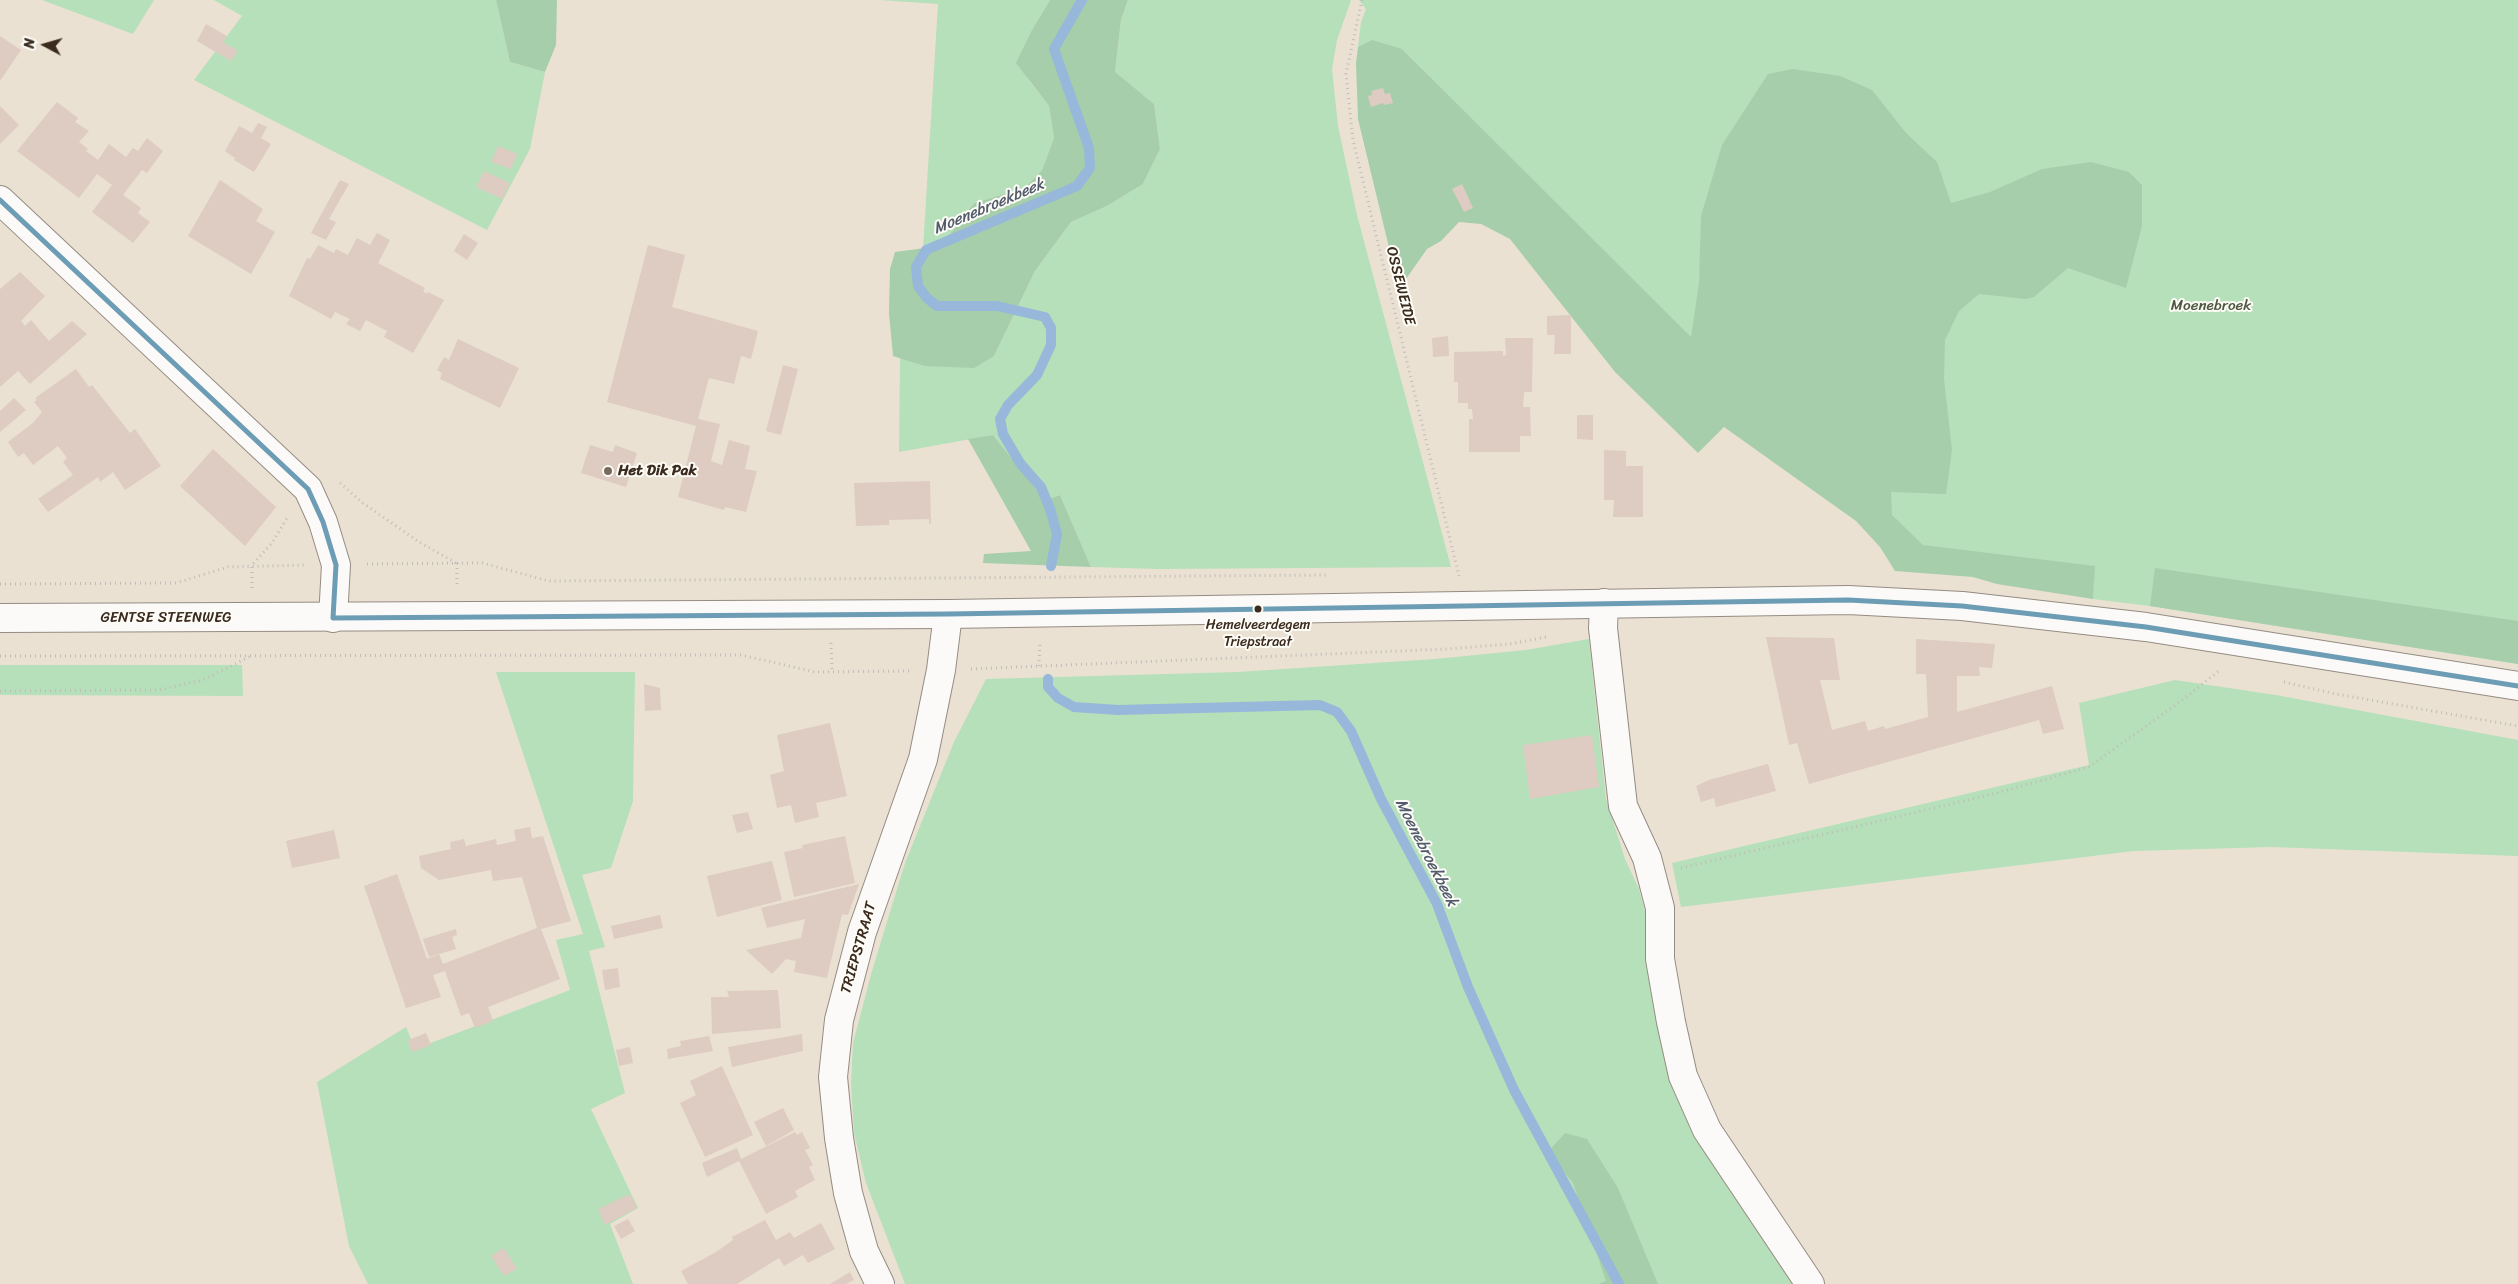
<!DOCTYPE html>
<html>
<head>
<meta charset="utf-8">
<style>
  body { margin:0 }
  #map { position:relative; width:2518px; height:1284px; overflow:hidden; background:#eae1d3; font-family:Sriracha,sans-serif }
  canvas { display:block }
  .north { position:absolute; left:20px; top:20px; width:50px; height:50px; -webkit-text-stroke:4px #fdfcf7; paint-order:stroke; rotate:276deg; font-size:14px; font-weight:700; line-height:20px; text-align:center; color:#3b2a1e }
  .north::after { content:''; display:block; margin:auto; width:18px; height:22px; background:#3b2a1e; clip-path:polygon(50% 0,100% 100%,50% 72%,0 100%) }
</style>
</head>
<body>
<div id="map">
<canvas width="2518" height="1284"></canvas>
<div class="north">N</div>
</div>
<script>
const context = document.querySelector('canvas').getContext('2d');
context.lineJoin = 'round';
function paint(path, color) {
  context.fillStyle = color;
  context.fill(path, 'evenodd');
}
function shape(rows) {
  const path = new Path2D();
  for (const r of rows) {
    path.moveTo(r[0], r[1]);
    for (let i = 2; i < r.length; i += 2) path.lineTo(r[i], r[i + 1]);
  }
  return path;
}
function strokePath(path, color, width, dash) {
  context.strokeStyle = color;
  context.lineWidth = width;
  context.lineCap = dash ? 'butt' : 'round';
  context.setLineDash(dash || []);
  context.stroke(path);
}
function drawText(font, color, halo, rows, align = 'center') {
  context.font = font + ' Sriracha,sans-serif';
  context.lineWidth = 4;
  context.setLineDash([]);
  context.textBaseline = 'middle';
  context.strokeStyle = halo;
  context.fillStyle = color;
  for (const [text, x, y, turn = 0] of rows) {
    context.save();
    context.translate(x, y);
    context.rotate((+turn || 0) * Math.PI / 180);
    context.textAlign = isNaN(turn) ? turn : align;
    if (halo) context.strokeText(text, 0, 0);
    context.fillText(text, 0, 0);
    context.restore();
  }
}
const green = shape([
  [42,0,154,0,133,34],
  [214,0,496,0,510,62,545,72,530,149,487,230,194,80,242,16],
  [880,0,1050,0,1032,30,1027,78,1049,106,1054,138,1042,170,1025,188,974,203,951,233,933,247,923,249,938,4],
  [1128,0,1351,0,1337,40,1332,69,1338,126,1357,215,1451,567,1158,569,1091,567,1060,495,1045,500,993,435,899,452,900,358,924,366,994,356,1035,271,1071,222,1107,206,1143,184,1160,149,1154,104,1115,73,1121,20],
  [1359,0,2518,0,2518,664,2150,606,2093,599,1973,577,1923,545,1691,338,1402,49,1358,47,1361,22,1366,9],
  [1589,639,1606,799,1625,859,1639,889,1646,915,1648,949,1686,1104,1705,1152,1794,1284,905,1284,866,1183,854,1133,851,1084,853,1043,872,971,905,863,954,742,986,679,1238,672,1435,659,1526,650],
  [0,665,242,665,243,696,0,695],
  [496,672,635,672,633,801,611,868,582,875,605,947,589,951,625,1093,591,1109,638,1208,610,1224,633,1284,368,1284,349,1246,317,1082,406,1027,415,1049,570,990,556,940,583,934],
  [2175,680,2276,695,2518,740,2518,856,2271,847,2133,851,1681,907,1672,863,2089,765,2079,703]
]);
const forest = shape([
  [496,0,557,0,556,45,545,72,510,62],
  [1050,0,1128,0,1121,20,1115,72,1154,104,1160,149,1143,184,1107,206,1071,222,1035,271,994,356,974,368,924,366,893,356,889,313,890,269,895,252,933,247,951,233,974,203,1025,188,1042,170,1054,138,1049,106,1016,63,1032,30],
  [1372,40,1402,49,1691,337,1699,283,1701,216,1722,145,1768,74,1793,69,1840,76,1872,90,1906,133,1937,162,1951,203,1990,192,2042,169,2091,162,2129,172,2142,185,2142,226,2126,288,2068,268,2034,297,2026,299,1979,294,1959,311,1945,340,1944,379,1952,450,1946,494,1891,492,1892,515,1923,545,2095,566,2093,599,1997,584,1973,577,1895,571,1880,547,1856,521,1724,427,1698,453,1615,372,1510,239,1481,224,1459,222,1441,241,1427,249,1399,289,1358,119,1356,63,1358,47],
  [993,435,1045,500,1060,495,1091,567,983,563,984,554,1031,551,968,439],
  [2155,568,2518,621,2518,664,2150,606],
  [1565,1133,1587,1139,1618,1188,1658,1284,1598,1284,1606,1281,1573,1183,1548,1152]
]);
const stream = shape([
  [1051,566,1057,534,1050,509,1041,487,1020,463,1003,434,1000,419,1008,405,1037,375,1051,345,1051,328,1045,317,997,306,937,306,927,298,918,286,916,267,926,250,1077,186,1090,168,1089,148,1054,49,1082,0],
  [1048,679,1048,687,1058,698,1074,707,1118,710,1320,705,1337,712,1351,731,1381,799,1437,904,1468,987,1514,1090,1619,1284]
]);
const building = shape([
  [206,24,227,36,223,42,238,51,231,61,197,41],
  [0,36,21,50,0,81],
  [1383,88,1385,94,1390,93,1393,103,1384,105,1383,103,1371,107,1368,96,1372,95,1371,91],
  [57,102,78,118,75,122,89,131,79,142,88,149,86,151,98,160,109,144,126,157,133,148,138,151,147,138,163,151,147,173,142,170,123,195,141,208,138,213,150,222,133,243,92,212,112,185,97,174,79,198,17,151],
  [0,106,19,125,0,144],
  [258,123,267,127,261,138,271,144,254,172,234,160,235,158,225,151,239,126,252,133],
  [498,146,517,154,511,169,491,162],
  [484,171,510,183,502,199,476,187],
  [220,180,263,209,256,221,275,232,251,274,188,236],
  [340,180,349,184,329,219,336,222,326,240,311,233],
  [1462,184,1473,208,1464,212,1452,189],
  [377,233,390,240,378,263,425,288,423,291,427,294,428,292,444,300,413,353,384,337,387,331,366,320,360,331,346,324,350,319,335,312,331,319,289,296,307,258,310,259,318,245,334,253,336,249,348,255,357,238,370,245],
  [464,234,478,243,467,260,454,251],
  [648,245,685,255,672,307,758,331,751,359,741,356,734,384,709,378,698,419,720,424,711,461,722,465,729,440,750,446,745,469,757,471,746,512,725,507,724,510,678,497,696,426,607,402],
  [20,272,45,296,21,321,25,326,31,320,49,341,72,321,87,334,30,384,18,371,0,387,0,289],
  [1571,315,1571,354,1554,354,1555,335,1547,335,1547,316],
  [1448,336,1449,356,1433,357,1432,338],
  [1505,338,1533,338,1532,392,1524,392,1523,407,1530,407,1531,436,1520,436,1520,452,1469,452,1469,419,1473,419,1472,409,1468,409,1468,403,1458,403,1458,382,1454,382,1454,352,1503,351,1503,356,1506,355],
  [458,339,519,368,500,408,440,379,442,373,437,370,444,357,449,360],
  [783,365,798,369,781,435,766,431],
  [76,369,89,387,92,385,130,433,135,429,161,466,125,490,113,472,100,482,98,477,48,512,38,499,73,475,63,462,67,458,58,446,33,465,24,453,18,457,8,442,33,423,42,412,34,402,37,400,35,398],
  [14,398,26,410,0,432,0,411],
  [1577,415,1593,415,1593,440,1577,439],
  [590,445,613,452,615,445,637,453,626,487,581,473],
  [213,449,276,507,245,546,180,486],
  [1604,450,1626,451,1626,466,1643,466,1643,517,1613,517,1614,500,1604,500],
  [930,481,931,523,929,524,929,519,889,520,889,525,856,526,854,483],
  [1766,637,1834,638,1840,680,1820,680,1832,730,1865,721,1868,731,1884,726,1885,729,1928,717,1926,674,1916,674,1916,639,1995,644,1992,668,1979,667,1980,676,1957,676,1957,712,2052,686,2064,729,2043,734,2039,720,1809,784,1797,743,1789,745],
  [644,684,660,688,661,710,645,711],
  [830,723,847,796,816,803,819,817,795,823,791,805,777,808,770,775,784,771,777,735],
  [1592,735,1599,787,1530,799,1523,745],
  [1768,764,1776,791,1716,807,1714,798,1701,802,1696,786,1709,780],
  [748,812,753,829,737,833,732,815],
  [530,827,532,838,543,836,571,921,541,929,560,979,488,1007,493,1021,475,1028,469,1013,461,1016,445,971,433,975,441,997,406,1008,364,886,397,874,427,959,439,954,443,964,537,928,522,877,493,881,491,870,439,880,421,868,419,856,451,849,450,842,464,839,466,846,496,839,497,845,516,841,514,830],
  [334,830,340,858,292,868,286,841],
  [845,836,855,883,794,897,784,852,803,848,802,845],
  [772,861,782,900,717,917,707,876],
  [859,884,848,915,842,914,827,978,794,972,796,961,786,959,772,974,746,950,801,938,805,919,767,928,761,908],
  [660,915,663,928,614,939,611,926],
  [456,929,457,935,452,937,456,949,429,957,423,939],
  [618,968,620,987,605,990,602,970],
  [778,990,781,1028,712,1034,711,997,729,997,727,991],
  [426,1033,431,1045,412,1052,408,1040],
  [802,1034,803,1051,732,1067,728,1047],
  [709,1036,713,1051,668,1059,667,1049,681,1046,680,1041],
  [630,1047,633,1063,619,1066,616,1050],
  [722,1066,753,1135,705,1157,680,1103,696,1095,690,1081],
  [783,1108,794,1130,766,1146,754,1122],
  [795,1132,797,1135,802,1132,810,1148,805,1150,813,1165,809,1167,815,1180,795,1191,798,1197,766,1214,739,1161,707,1177,702,1163,737,1148,741,1159],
  [630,1194,637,1208,605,1225,598,1209],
  [628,1219,635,1231,621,1239,614,1226],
  [765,1220,776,1240,790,1232,794,1238,821,1223,835,1249,808,1263,803,1255,784,1266,779,1258,737,1284,688,1284,681,1271,716,1252,733,1240,732,1237],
  [504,1248,517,1269,504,1276,491,1256],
  [850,1272,854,1280,846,1284,830,1284]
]);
const path = shape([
  [1362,0,1346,74,1353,140,1459,576],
  [340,483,363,503,419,542,456,563],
  [457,563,457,585],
  [367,564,482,563,549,581,1328,575],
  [0,584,176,583,228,567,305,565],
  [252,588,252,565,272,543,287,518],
  [831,643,832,671],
  [0,656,741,655,815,672,910,671],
  [1039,666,1040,642],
  [971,669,1447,649,1510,644,1546,637],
  [2284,682,2336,694,2518,726],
  [0,691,159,690,203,680,251,656],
  [1681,868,1997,793,2089,767,2185,698,2220,670]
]);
const minor = shape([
  [1604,603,1603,628,1623,806,1647,858,1660,908,1660,959,1671,1022,1683,1076,1707,1130,1810,1284],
  [880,1284,864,1251,848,1193,839,1138,833,1077,839,1020,862,932,923,759,941,670,948,614]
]);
const tertiary = shape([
  [0,200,308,489,323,522,336,565,333,618]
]);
const primary = shape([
  [0,618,948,614,1848,600,1962,606,2146,627,2518,686]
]);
const bus1 = shape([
  [0,200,308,489,323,522,336,565,333,618],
  [333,618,948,614,1848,600,1962,606,2146,627,2518,686]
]);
const markers = [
  [608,471,5,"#786a5d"],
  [1258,609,4.5,"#3b2a1e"]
];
const busNames = [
  ["Hemelveerdegem",1258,625],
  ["Triepstraat",1258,642]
];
const streetNames = [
  ["OSSEWEIDE",1400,286,76],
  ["GENTSE STEENWEG",166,618],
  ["TRIEPSTRAAT",859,948,-74]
];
const parkNames = [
  ["Moenebroek",2211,306]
];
const poiNames = [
  ["Het Dik Pak",618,471]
];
const waterNames = [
  ["Moenebroekbeek",989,207,-23],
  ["Moenebroekbeek",1426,853,63]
];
paint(green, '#b5e0b9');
paint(forest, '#a6ceab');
strokePath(stream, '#97b7db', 10);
paint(building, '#decbc2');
strokePath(minor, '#948c83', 30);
strokePath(tertiary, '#948c83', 30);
strokePath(primary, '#948c83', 30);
strokePath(path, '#c0bcb8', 3, [1, 4]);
strokePath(minor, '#fcfaf8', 28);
strokePath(tertiary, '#fcfaf8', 28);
strokePath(primary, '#fcfaf8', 28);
strokePath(bus1, '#6d9db5', 5);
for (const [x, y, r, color] of markers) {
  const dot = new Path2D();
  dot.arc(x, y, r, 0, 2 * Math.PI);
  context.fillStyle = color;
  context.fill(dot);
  strokePath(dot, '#fdfcf7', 2);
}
drawText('14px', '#3b2a1e', '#fdfcf7', busNames);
drawText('15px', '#3b2a1e', '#fdfcf7', streetNames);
drawText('15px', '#4e5840', '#fdfcf7', parkNames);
drawText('bold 15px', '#3b2a1e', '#fdfcf7', poiNames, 'left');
drawText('italic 16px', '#515b6b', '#fdfcf7', waterNames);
</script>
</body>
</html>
